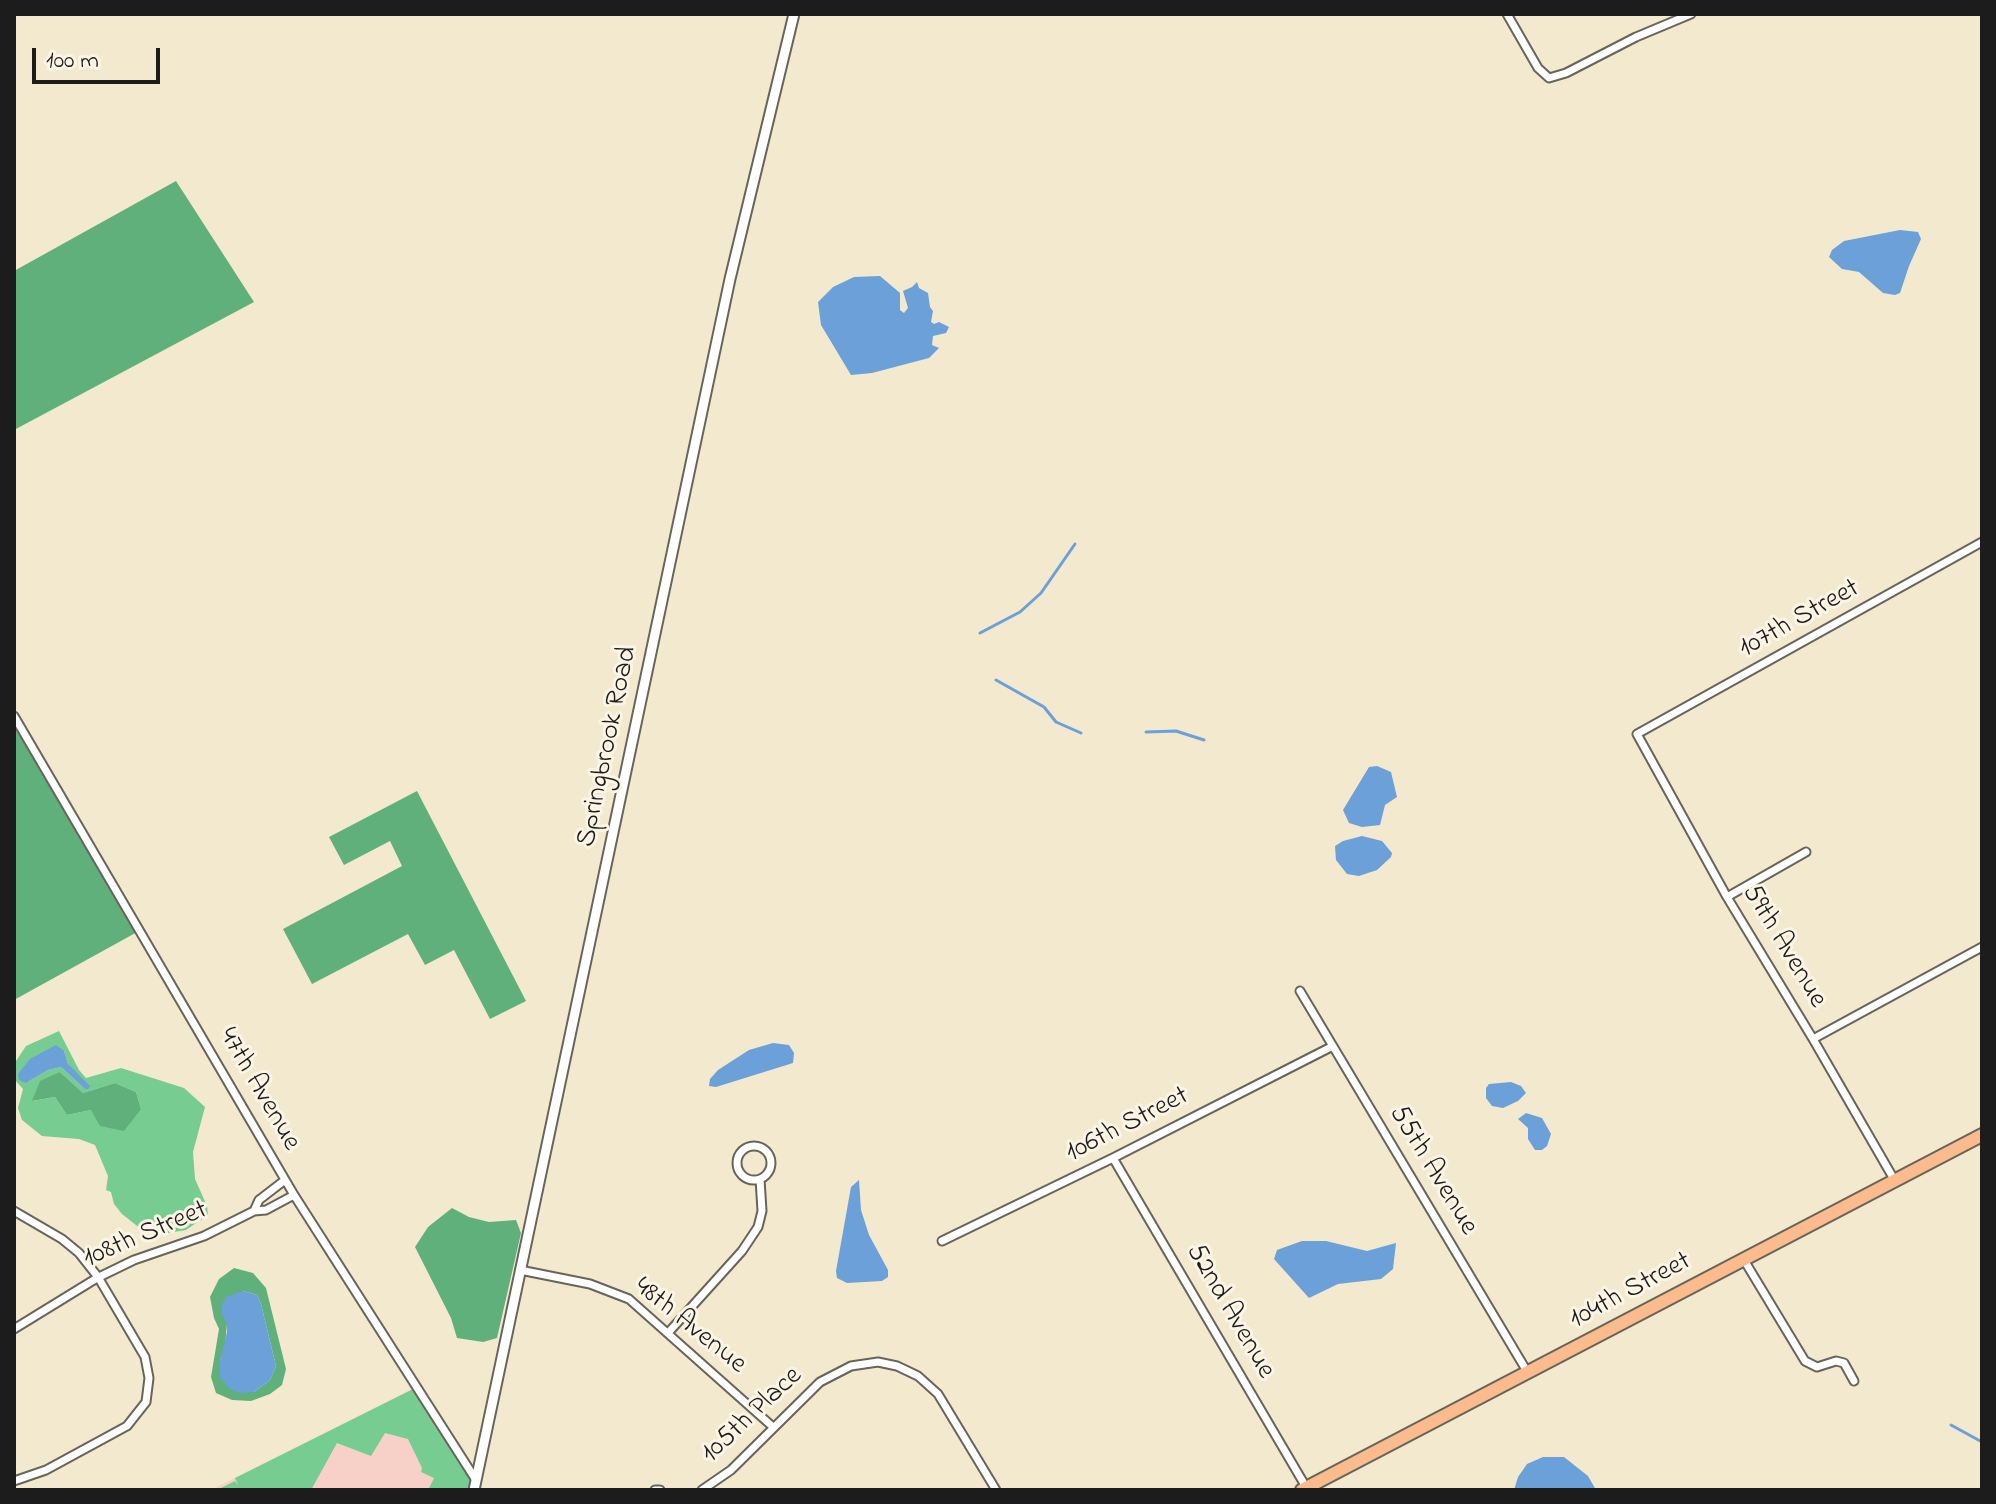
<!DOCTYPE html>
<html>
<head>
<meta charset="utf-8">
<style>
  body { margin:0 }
  #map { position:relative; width:1996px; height:1504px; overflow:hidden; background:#f2e9ce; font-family:"Indie Flower",sans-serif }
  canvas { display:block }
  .frame { position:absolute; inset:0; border:16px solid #1c1c1c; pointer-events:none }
  .scale { position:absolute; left:32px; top:48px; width:128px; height:36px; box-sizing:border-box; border:4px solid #1c1c1c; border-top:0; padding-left:10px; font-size:24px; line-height:28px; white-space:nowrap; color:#1c1c1c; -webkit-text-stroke:6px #fcf5e5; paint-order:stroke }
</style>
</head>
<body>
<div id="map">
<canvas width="1996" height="1504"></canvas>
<div class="frame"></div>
<div class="scale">100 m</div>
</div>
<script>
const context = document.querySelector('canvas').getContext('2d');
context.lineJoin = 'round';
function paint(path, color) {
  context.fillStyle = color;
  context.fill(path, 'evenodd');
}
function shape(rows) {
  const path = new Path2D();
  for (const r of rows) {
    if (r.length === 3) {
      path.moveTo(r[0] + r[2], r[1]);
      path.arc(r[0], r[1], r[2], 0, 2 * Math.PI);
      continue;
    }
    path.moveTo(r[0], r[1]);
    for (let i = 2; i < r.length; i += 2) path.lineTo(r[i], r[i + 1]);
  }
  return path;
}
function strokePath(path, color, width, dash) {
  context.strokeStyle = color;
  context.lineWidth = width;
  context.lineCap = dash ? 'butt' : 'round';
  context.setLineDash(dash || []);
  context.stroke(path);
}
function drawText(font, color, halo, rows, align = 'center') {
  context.font = font + ' "Indie Flower",sans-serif';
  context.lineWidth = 6;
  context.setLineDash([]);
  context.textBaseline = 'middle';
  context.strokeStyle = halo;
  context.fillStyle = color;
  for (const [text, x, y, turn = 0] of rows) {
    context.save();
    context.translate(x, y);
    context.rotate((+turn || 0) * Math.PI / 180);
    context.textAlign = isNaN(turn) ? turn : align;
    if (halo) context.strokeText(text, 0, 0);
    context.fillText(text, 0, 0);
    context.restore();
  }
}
const built = shape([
  [417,1387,474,1490,211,1490]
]);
const green = shape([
  [59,1031,79,1070,86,1078,121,1068,184,1088,205,1107,193,1152,195,1179,207,1206,208,1215,186,1230,162,1234,141,1229,122,1214,114,1204,111,1192,106,1190,108,1176,95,1145,79,1139,42,1136,22,1120,18,1108,23,1089,14,1079,14,1064,26,1046],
  [64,1051,68,1064,85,1089,61,1067,48,1070,26,1083],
  [60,1072,83,1093,115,1083,136,1092,141,1109,91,1110,67,1115,55,1097,33,1101],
  [417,1387,476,1480,474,1490,428,1490,434,1478,421,1472,422,1468,408,1439,385,1433,371,1456,337,1443,311,1490,217,1490,235,1481,238,1485,235,1478]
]);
const forest = shape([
  [176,181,254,302,14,430,14,271],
  [14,716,139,931,14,1000],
  [417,791,526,1001,490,1019,454,950,425,965,408,934,312,984,283,929,402,866,390,841,344,865,329,837],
  [60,1072,83,1093,115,1083,136,1092,141,1109,124,1131,100,1126,91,1110,67,1115,55,1097,32,1101,40,1081],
  [452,1208,469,1217,489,1222,516,1220,521,1233,497,1338,483,1342,457,1338,451,1318,415,1247,428,1227],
  [234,1268,253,1273,266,1288,286,1369,282,1385,270,1394,251,1401,232,1400,216,1393,211,1377,219,1329,214,1318,210,1297,219,1279],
  [243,1291,257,1295,261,1304,276,1366,270,1380,254,1392,220,1361,225,1345,227,1324]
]);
const water = shape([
  [1900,230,1918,232,1921,239,1909,266,1900,293,1895,295,1883,293,1859,272,1842,269,1829,257,1832,250,1844,241],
  [880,276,900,293,900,310,904,313,908,308,903,291,912,287,917,282,919,288,928,293,930,307,933,311,931,322,934,324,939,322,949,327,946,333,933,336,932,345,939,348,929,358,872,373,851,375,821,325,818,302,833,287,854,277],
  [1377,766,1391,772,1397,797,1385,805,1380,825,1362,827,1349,823,1343,810,1369,767],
  [1362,836,1382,841,1392,853,1391,857,1377,870,1359,876,1347,874,1336,860,1335,846,1343,841],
  [773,1043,789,1045,794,1053,793,1063,716,1087,709,1086,710,1079,718,1070,749,1050],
  [56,1045,64,1051,68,1064,90,1086,88,1089,85,1089,61,1067,48,1070,26,1083,19,1080,18,1074,30,1059],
  [1511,1082,1521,1086,1526,1093,1518,1101,1503,1108,1492,1106,1486,1098,1486,1088,1489,1084],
  [1526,1113,1542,1118,1551,1134,1547,1146,1542,1150,1535,1150,1528,1139,1528,1128,1518,1119],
  [859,1180,861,1210,869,1235,888,1270,888,1277,882,1281,847,1283,837,1278,836,1271,851,1187],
  [1302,1241,1326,1241,1367,1251,1396,1243,1393,1269,1381,1279,1338,1284,1309,1298,1274,1259,1277,1250],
  [243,1291,257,1295,261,1304,276,1366,270,1380,254,1392,240,1393,230,1389,220,1377,220,1361,227,1332,227,1324,222,1315,222,1304,226,1297],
  [1543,1457,1564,1457,1588,1476,1596,1490,1514,1490,1518,1477,1527,1464]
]);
const stream = shape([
  [980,633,1020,612,1041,593,1075,544],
  [996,680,1044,707,1056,722,1081,733],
  [1146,732,1176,731,1204,740],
  [1951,1425,1982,1442]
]);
const minor = shape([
  [1507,14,1538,68,1549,78,1566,73,1636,37,1691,14],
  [14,716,294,1195,476,1480],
  [1727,897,1806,852],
  [1300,991,1528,1373],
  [1813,1039,1982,947],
  [754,1163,17],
  [1113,1158,1306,1487],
  [1895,1181,1813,1039,1727,897,1637,734,1982,542],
  [14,1211,62,1239,79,1253,98,1277,145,1357,149,1378,146,1402,127,1426,46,1470,14,1481],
  [254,1211,259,1200,285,1180],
  [942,1241,1113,1158,1331,1047],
  [1744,1260,1805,1361,1817,1367,1836,1361,1844,1363,1854,1381],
  [520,1270,590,1284,629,1299,773,1427],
  [14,1329,97,1278,134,1260,204,1236,254,1211,266,1210,294,1195],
  [668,1333,742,1251,758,1227,762,1211,760,1179],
  [655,1490,660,1490],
  [702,1490,731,1470,820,1382,851,1366,878,1362,897,1366,918,1376,938,1394,996,1490]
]);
const tertiary = shape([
  [474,1490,730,279,794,14]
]);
const primary = shape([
  [1302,1490,1982,1135]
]);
const streetNames = [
  ["107th Street",1800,620,-29],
  ["Springbrook Road",609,747,-78],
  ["59th Avenue",1783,947,59],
  ["47th Avenue",258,1090,60],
  ["106th Street",1128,1126,-27],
  ["55th Avenue",1432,1171,59],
  ["108th Street",146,1236,-23],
  ["104th Street",1631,1292,-28],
  ["52nd Avenue",1229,1312,60],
  ["48th Avenue",689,1327,39],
  ["105th Place",753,1416,-43]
];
paint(built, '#f7d1c8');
paint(green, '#76cc91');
paint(forest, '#60b07b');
paint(water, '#6ba0d8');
strokePath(stream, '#6ba0d8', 3);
strokePath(minor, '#67645a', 11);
strokePath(tertiary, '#67645a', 13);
strokePath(primary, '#67645a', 16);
strokePath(minor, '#fff', 7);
strokePath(tertiary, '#fff', 9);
strokePath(primary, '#fbbb8c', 12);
drawText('28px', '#1c1c1c', '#fcf5e5', streetNames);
</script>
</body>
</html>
